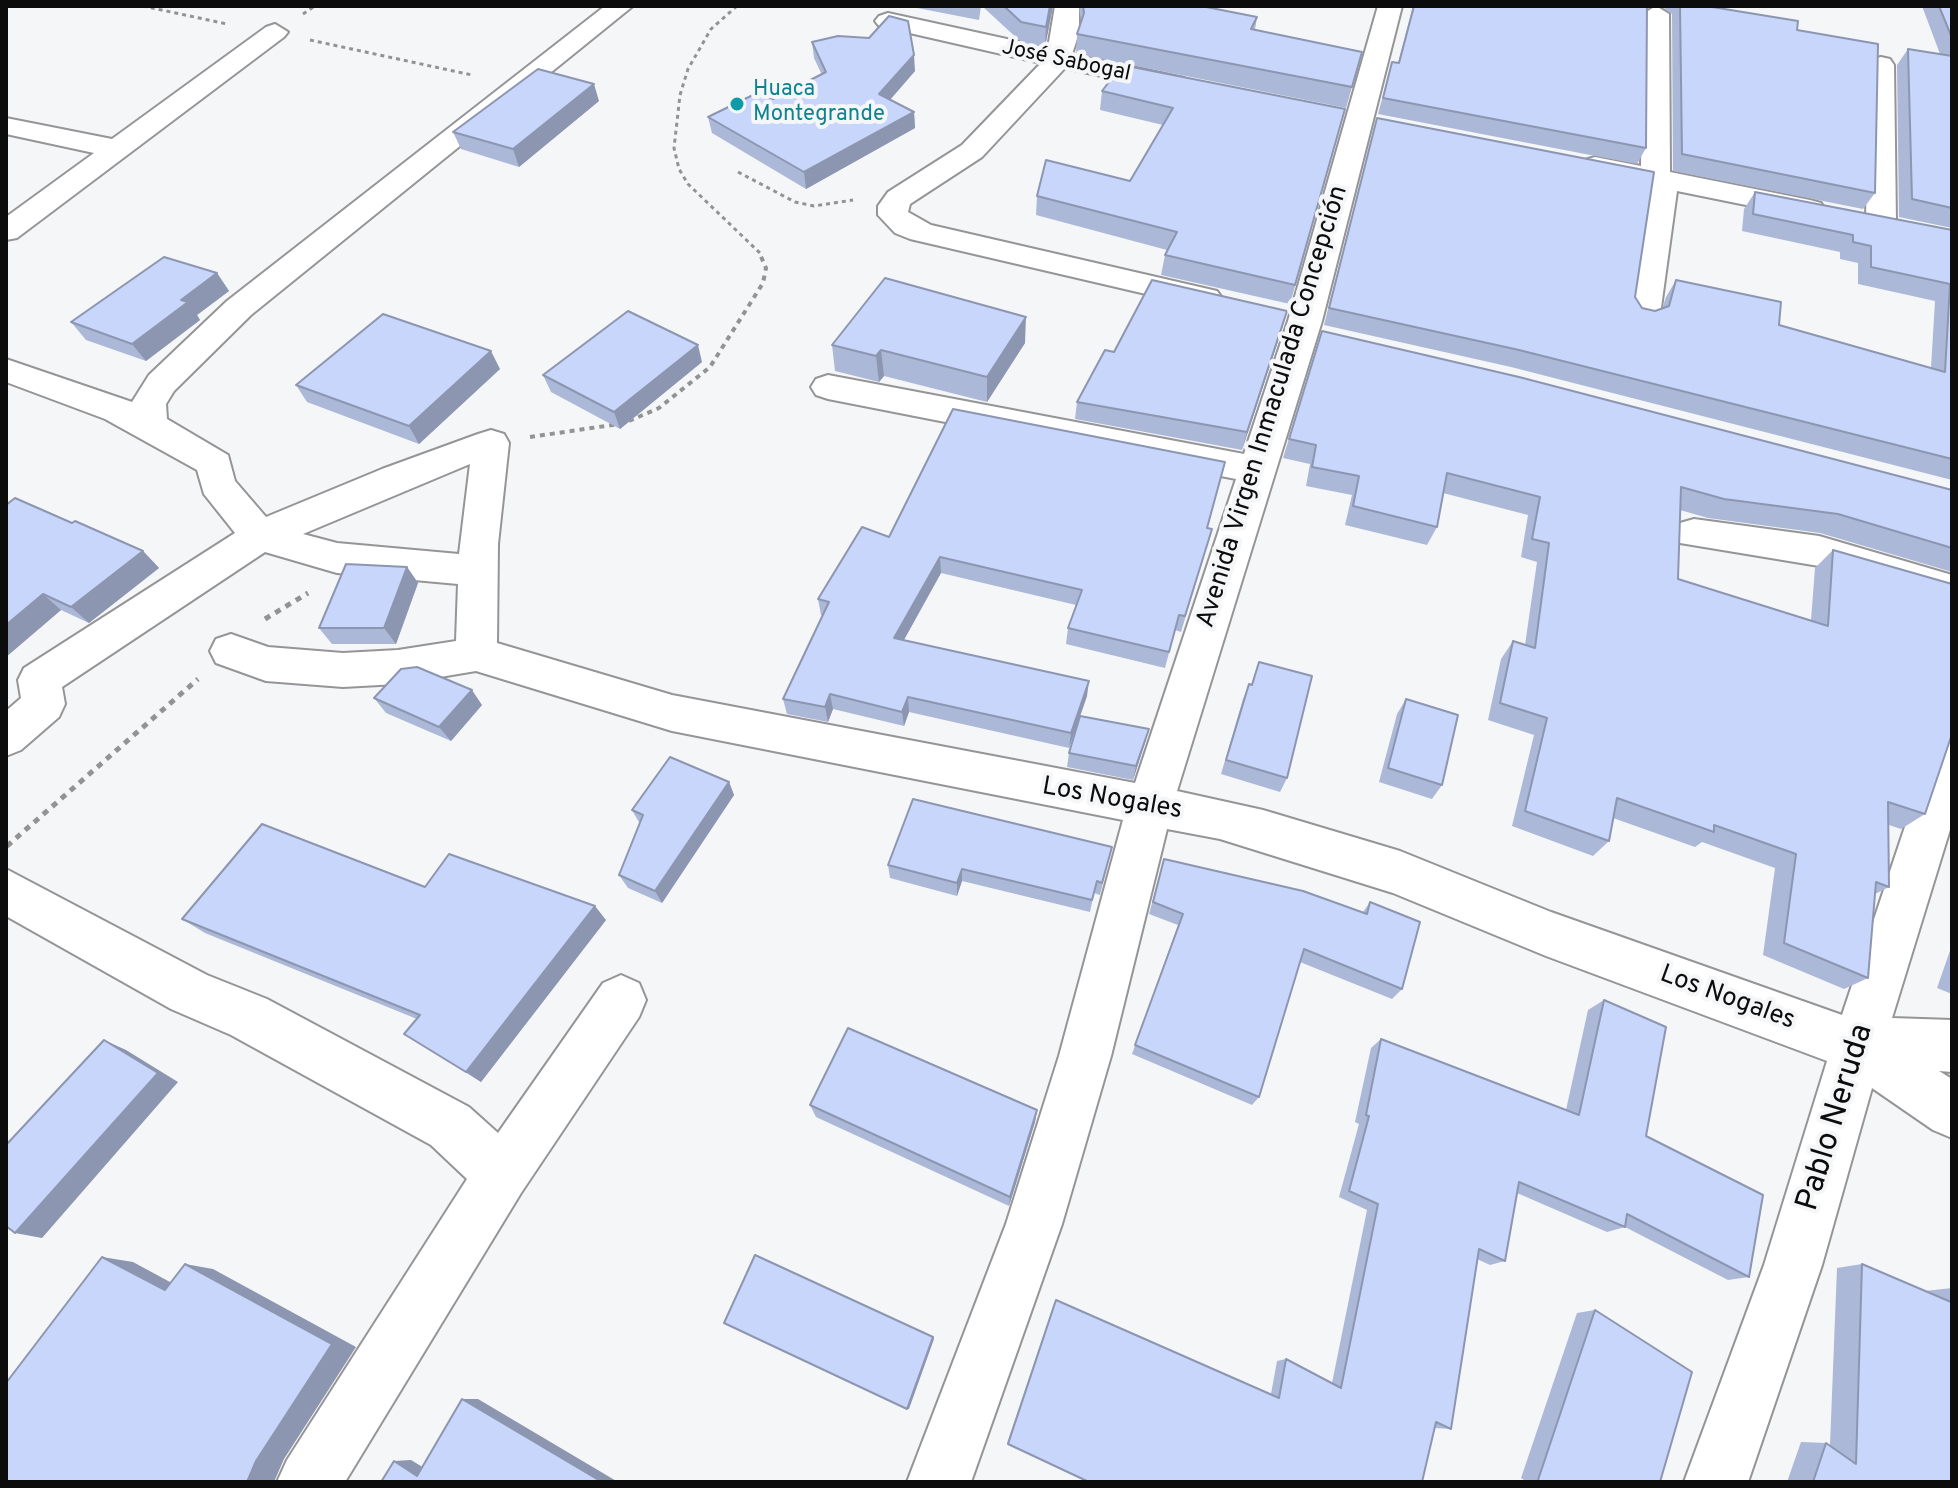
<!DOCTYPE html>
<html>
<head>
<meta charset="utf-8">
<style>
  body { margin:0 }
  #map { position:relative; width:1958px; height:1488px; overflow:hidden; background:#f5f6f7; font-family:Overpass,sans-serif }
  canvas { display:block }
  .frame { position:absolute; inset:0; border:8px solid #0c0c0d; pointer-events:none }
</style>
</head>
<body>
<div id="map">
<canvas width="1958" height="1488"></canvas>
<div class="frame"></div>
</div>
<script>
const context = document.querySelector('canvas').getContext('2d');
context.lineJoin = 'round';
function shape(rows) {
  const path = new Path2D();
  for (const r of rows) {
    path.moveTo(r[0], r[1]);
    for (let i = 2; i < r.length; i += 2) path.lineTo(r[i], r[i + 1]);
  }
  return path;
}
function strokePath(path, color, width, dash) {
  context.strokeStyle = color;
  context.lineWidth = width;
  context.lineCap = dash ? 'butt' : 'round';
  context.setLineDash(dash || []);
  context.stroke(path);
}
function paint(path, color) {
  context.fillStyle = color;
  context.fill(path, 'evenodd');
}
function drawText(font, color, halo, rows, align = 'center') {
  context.font = font + ' Overpass,sans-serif';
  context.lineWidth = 8;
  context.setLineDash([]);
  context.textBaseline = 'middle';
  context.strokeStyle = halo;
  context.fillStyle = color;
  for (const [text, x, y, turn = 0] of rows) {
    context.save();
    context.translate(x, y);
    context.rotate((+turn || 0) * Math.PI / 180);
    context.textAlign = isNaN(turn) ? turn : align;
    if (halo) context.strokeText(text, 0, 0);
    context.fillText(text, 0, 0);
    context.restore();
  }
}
const pathFar2 = shape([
  [143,6,227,24],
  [737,6,711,29,688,69,680,95,674,148,679,169,688,184,761,254],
  [303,14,315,6],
  [310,40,472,75],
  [738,172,795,202,814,206,853,200]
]);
const pathFar1 = shape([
  [629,421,659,408,710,367,763,283,766,268,759,252],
  [530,437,619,424]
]);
const path = shape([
  [265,619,308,593],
  [7,846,198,679]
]);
const minor = shape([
  [605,6,633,6,251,315,174,391,166,404,167,419,228,455,235,481,266,517,382,469,478,434,491,430,504,434,509,443,498,544,497,643,672,695,1135,783,1236,479,828,399,816,395,811,387,816,379,828,375,1244,454,1288,321,1378,6,1402,6,1322,321,1177,791,1263,810,1400,851,1551,912,1842,1015,1930,752,1936,739,1952,733,1952,823,1892,1018,1952,1020,1952,1072,1939,1071,1952,1079,1952,1138,1933,1130,1872,1088,1822,1265,1748,1482,1684,1482,1764,1265,1827,1061,1546,956,1393,893,1220,839,1167,829,1111,1056,1062,1224,971,1482,907,1482,1006,1224,1059,1056,1123,820,672,731,476,671,398,684,343,687,266,681,216,663,210,651,216,639,231,634,268,647,343,653,398,650,456,641,458,584,337,573,265,552,62,687,65,704,59,717,21,750,6,756,6,711,21,698,18,680,24,668,235,533,204,494,197,470,105,419,6,382,6,359,132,402,149,375,227,301,605,6],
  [470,464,459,554,337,543,303,534,470,464],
  [1055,6,1079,6,1079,33,1072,54,1184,78,1187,84,1184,90,1174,92,1065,68,982,157,910,204,908,212,931,225,1217,291,1222,298,1217,305,1206,308,910,239,895,233,878,215,878,206,888,192,962,145,1041,63,879,26,875,21,879,16,888,13,1048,48,1055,6],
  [1656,6,1669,14,1670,172,1810,200,1821,203,1825,209,1821,215,1810,218,1677,191,1660,315,1656,322,1644,325,1632,322,1628,315,1648,185,1585,172,1580,166,1585,160,1595,157,1641,166,1643,14,1656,6],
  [275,24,288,32,284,37,17,238,6,240,6,217,94,153,6,134,6,118,112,139,266,27,275,24],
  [1881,57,1890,59,1894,65,1896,223,1892,229,1881,232,1870,229,1866,223,1868,65,1872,59,1881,57],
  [1694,519,1819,536,1952,575,1952,605,1819,566,1680,543,1675,533,1680,523,1694,519],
  [6,869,207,975,267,999,469,1107,498,1133,603,983,621,975,639,983,646,1000,639,1017,521,1193,345,1482,277,1482,287,1460,467,1179,431,1145,231,1035,171,1009,6,916,6,869]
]);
const wall = shape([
  [912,6,981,6,979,20,912,7],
  [982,6,1053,6,1045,47,1021,42],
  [1079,6,1201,6,1257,17,1255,30,1362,52,1346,108,1076,54,1077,34,1081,22],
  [1413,6,1653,6,1647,10,1646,148,1637,164,1378,114,1392,62,1398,63],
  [1661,6,1706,6,1797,30,1875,193,1863,209,1673,171,1672,14],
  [1922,6,1952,6,1952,228,1899,217,1897,65,1908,49,1940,54],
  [812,42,915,71,890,100,914,112,915,128,806,189,712,133,708,117,773,99,822,75,814,58],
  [1102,91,1345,109,1290,304,1161,275,1165,255,1167,250,1036,215,1037,196,1130,181,1163,125,1100,110],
  [599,101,519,167,461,149,453,132],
  [1377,118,1635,297,1642,308,1655,311,1662,309,1666,297,1676,280,1779,325,1931,368,1935,301,1858,284,1858,263,1840,259,1840,252,1742,231,1744,209,1755,192,1952,230,1952,480,1511,367,1324,325],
  [217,273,229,291,197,315,200,320,146,361,86,340,71,322],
  [1282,329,1242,450,1075,419,1077,402,1114,352],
  [1322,331,1952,490,1952,572,1820,533,1708,518,1680,510,1678,579,1811,620,1815,568,1833,550,1925,814,1901,829,1889,825,1889,887,1875,894,1868,978,1844,989,1763,955,1775,868,1702,842,1695,847,1613,818,1609,841,1593,856,1512,826,1534,735,1488,720,1501,659,1513,641,1525,645,1537,562,1521,557,1528,515,1443,493,1437,527,1427,545,1345,525,1352,495,1306,486,1310,464,1283,458],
  [1025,343,987,402,884,376,879,382,835,371,832,345],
  [702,362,620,429,551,392,543,375],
  [500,369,419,444,307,402,296,385],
  [6,505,72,523,143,551,159,568,89,623,61,610,6,657],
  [1207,528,1207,546,1181,632,1175,630,1165,668,1066,644,1068,628,1076,605,941,573,904,640,1087,696,1069,748,909,712,904,726,833,709,828,722,787,714,783,699,823,615,821,615,818,599,889,537],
  [407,567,418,583,396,644,332,644,319,628],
  [1259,662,1287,778,1280,792,1221,774,1243,699,1249,684,1251,685],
  [374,698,482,705,451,741,386,713],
  [1406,699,1442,785,1432,799,1379,782,1397,714],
  [1149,729,1133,780,1067,767,1069,753],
  [729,782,734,795,662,903,628,888,619,875,640,824,632,810],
  [1112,847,1100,895,1094,893,1090,912,962,881,957,896,890,878,888,865],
  [1164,859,1363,912,1370,902,1402,989,1392,999,1300,962,1259,1097,1252,1105,1132,1054,1178,925,1149,914],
  [425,887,606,920,481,1082,421,1045,417,1019,205,933,182,919],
  [1952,945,1952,994,1937,988],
  [1604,1000,1646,1136,1749,1277,1728,1280,1625,1227,1607,1232,1517,1193,1505,1261,1490,1265,1477,1259,1451,1429,1435,1428,1008,1444,1007,1443,1054,1303,1056,1300,1271,1394,1277,1361,1286,1359,1332,1383,1367,1210,1339,1197,1359,1124,1355,1122,1371,1048,1381,1039,1566,1110,1588,1010],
  [810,1105,1037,1110,1035,1122,1009,1206,816,1117],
  [1862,1264,1925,1291,1952,1288,1952,1482,1787,1482,1801,1442,1826,1443,1830,1445,1837,1268],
  [1595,1310,1660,1482,1527,1482,1521,1478,1577,1313]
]);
const shadedWall = shape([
  [1050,6,1053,6,1045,47,1046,27],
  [914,55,915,71,881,110,879,94],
  [594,84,599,101,519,167,513,149],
  [914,112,915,128,806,189,804,172],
  [217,273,229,291,197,315,200,320,146,361,132,344,181,300],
  [1287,311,1282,329,1242,450,1247,432],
  [1026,317,1025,343,987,402,987,377],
  [698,345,702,362,620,429,614,412],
  [881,350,884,376,879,382,876,356],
  [491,351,500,369,419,444,409,426],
  [143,551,159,568,89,623,71,607],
  [940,557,941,573,896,654,894,638],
  [407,567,418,583,396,644,384,628],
  [43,594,61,610,6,657,6,625],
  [1089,681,1087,696,1069,748,1071,733],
  [472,690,482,705,451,741,439,727],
  [830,694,833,709,828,722,825,707],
  [908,697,909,712,904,726,902,712],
  [1149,729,1145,743,1133,780,1136,766],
  [729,782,734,795,662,903,655,891],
  [962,869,962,881,957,896,957,883],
  [595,906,606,920,481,1082,466,1072],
  [104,1040,126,1050,178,1082,42,1238,15,1233],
  [1037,1110,1035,1122,1009,1206,1010,1197],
  [102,1257,133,1262,194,1295,165,1290],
  [185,1264,213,1269,356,1347,284,1459,274,1482,247,1482],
  [933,1337,934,1339,909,1409,907,1409],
  [462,1399,478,1399,618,1482,602,1482],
  [411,1460,434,1474,417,1476,394,1461]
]);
const building = shape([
  [1004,6,1050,6,1046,27,1021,22,1004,6],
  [1083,6,1201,6,1257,17,1251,29,1362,52,1352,87,1077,34,1084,13,1083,6],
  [1414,6,1647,6,1646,148,1383,98,1392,62,1399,63,1414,6],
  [1680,6,1706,6,1798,21,1797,30,1878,44,1875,193,1682,154,1680,6],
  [1939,6,1952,6,1952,38,1939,6],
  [889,16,908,21,914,55,879,94,914,112,804,172,708,117,759,92,773,99,826,72,812,42,838,36,869,38,889,16],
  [1908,49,1952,56,1952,208,1912,199,1908,49],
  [1122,65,1345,109,1295,285,1165,255,1177,232,1037,196,1046,160,1130,181,1173,108,1102,91,1122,65],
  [538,69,594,84,513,149,453,132,538,69],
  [1377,118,1654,172,1635,297,1642,308,1655,311,1669,306,1676,280,1781,302,1779,325,1945,372,1950,284,1871,267,1871,246,1853,242,1853,235,1753,214,1755,192,1952,230,1952,459,1519,350,1329,308,1377,118],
  [164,257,217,273,181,300,188,302,132,344,71,322,164,257],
  [885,278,1026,317,987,377,881,350,876,356,832,345,885,278],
  [1152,280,1287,311,1247,432,1077,402,1105,350,1114,352,1152,280],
  [628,311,698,345,614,412,543,375,628,311],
  [383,314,491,351,409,426,296,385,383,314],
  [1322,331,1519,377,1952,490,1952,548,1838,514,1724,499,1681,487,1678,579,1828,626,1833,550,1952,584,1952,734,1925,814,1888,802,1889,887,1876,882,1868,978,1784,943,1796,854,1714,825,1714,832,1617,798,1609,841,1525,811,1547,718,1500,703,1513,641,1535,648,1549,543,1532,539,1540,497,1447,473,1437,527,1353,506,1359,476,1312,467,1316,445,1289,439,1322,331],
  [953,409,1225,462,1207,528,1212,529,1185,616,1179,615,1169,652,1068,628,1082,590,940,557,894,638,1089,681,1071,733,908,697,902,712,830,694,825,707,783,699,829,602,818,599,862,527,889,537,953,409],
  [15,498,72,523,75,521,143,551,71,607,43,594,6,625,6,505,15,498],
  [346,564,407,567,384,628,319,628,346,564],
  [1259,662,1312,676,1287,778,1226,760,1249,684,1252,685,1259,662],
  [417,667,472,690,439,727,374,698,401,669,417,667],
  [1406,699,1458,715,1442,785,1388,768,1406,699],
  [1080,716,1149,729,1136,766,1069,753,1080,716],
  [670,757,729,782,655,891,619,875,643,815,632,810,670,757],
  [913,799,1112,847,1102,883,1097,881,1092,900,962,869,957,883,888,865,913,799],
  [262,824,425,887,449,854,595,906,466,1072,404,1034,420,1015,182,919,262,824],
  [1164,859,1303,891,1367,914,1370,902,1420,922,1402,989,1304,949,1259,1097,1135,1045,1183,914,1153,902,1164,859],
  [1604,1000,1666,1027,1646,1136,1763,1195,1749,1277,1627,1214,1625,1227,1519,1182,1505,1261,1479,1249,1451,1429,1436,1422,1422,1482,1089,1482,1008,1444,1056,1300,1279,1398,1286,1359,1341,1388,1378,1204,1349,1191,1369,1116,1366,1115,1381,1039,1579,1115,1604,1000],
  [848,1028,1037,1110,1010,1197,810,1105,848,1028],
  [104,1040,158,1073,15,1233,6,1226,6,1145,104,1040],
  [755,1255,933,1337,907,1409,724,1323,755,1255],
  [102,1257,165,1290,185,1264,332,1344,256,1461,247,1482,6,1482,6,1383,102,1257],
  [1862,1264,1951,1302,1952,1288,1952,1482,1813,1482,1826,1443,1856,1464,1862,1264],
  [1595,1310,1692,1372,1660,1482,1541,1482,1538,1480,1595,1310],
  [462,1399,602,1482,381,1482,394,1461,417,1476,462,1399]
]);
const markers = [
  [737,104,8,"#0f9aa8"]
];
const farStreetnames = [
  ["José Sabogal",1066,62,12]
];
const farCulturenames = [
  ["Huaca",753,91],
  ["Montegrande",753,116]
];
const streetNames = [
  ["Avenida Virgen Inmaculada Concepción",1274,407,-73],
  ["Los Nogales",1112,800,10],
  ["Los Nogales",1727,999,20]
];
const nearStreetnames = [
  ["Pablo Neruda",1837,1118,-73]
];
strokePath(minor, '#959597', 4);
strokePath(pathFar2, '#939394', 3, [4, 4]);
strokePath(pathFar1, '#939394', 4, [5, 5]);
strokePath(path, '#939394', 5, [6, 6]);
paint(minor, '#fff');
paint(wall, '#acb8d8');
paint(shadedWall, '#8c96b0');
paint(building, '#c8d6fb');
strokePath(building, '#8c96b0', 2);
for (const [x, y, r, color] of markers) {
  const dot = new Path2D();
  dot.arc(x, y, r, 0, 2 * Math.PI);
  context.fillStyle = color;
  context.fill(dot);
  strokePath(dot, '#f5f6f7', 3);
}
drawText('22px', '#0c0c0d', '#f5f6f7', farStreetnames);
drawText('22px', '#0d838f', '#f5f6f7', farCulturenames, 'left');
drawText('26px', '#0c0c0d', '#f5f6f7', streetNames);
drawText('32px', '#0c0c0d', '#f5f6f7', nearStreetnames);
</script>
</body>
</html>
